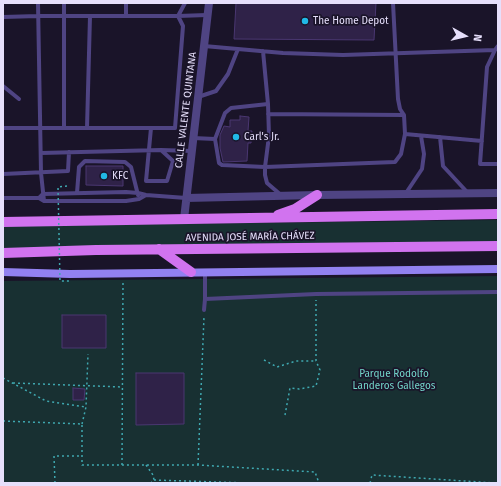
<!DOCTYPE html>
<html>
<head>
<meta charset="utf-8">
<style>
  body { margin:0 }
  #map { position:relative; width:501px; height:486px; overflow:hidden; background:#1a1429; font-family:"Fira Sans",sans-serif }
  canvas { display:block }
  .frame { position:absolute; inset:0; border:4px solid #e6dffb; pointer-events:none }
  .north { position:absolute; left:445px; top:16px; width:40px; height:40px; -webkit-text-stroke:3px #1a1429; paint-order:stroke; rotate:98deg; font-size:11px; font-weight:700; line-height:16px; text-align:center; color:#e6dffb }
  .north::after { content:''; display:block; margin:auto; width:14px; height:18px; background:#e6dffb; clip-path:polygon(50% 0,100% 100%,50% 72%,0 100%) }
</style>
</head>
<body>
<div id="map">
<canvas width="501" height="486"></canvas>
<div class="frame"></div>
<div class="north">N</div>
</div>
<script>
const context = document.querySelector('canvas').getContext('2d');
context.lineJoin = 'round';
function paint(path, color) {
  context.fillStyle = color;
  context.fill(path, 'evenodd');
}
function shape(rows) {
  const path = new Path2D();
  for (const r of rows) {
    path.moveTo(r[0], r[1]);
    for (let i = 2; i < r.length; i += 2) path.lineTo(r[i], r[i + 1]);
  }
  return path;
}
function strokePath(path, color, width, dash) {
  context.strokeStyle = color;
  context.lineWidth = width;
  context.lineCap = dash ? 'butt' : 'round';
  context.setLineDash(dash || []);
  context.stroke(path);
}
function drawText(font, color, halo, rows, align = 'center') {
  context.font = font + ' "Fira Sans",sans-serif';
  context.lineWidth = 3.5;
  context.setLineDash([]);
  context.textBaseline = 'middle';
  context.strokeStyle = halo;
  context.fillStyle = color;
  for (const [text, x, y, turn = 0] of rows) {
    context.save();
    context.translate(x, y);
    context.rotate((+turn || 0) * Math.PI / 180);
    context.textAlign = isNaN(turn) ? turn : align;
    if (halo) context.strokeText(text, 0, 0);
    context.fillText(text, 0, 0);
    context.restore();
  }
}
const green = shape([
  [498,220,498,244,3,250,3,226],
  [498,276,498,483,3,483,3,281]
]);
const building = shape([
  [236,3,376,3,374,40,234,39,236,3],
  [240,116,249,117,248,131,252,131,251,143,248,143,247,161,223,162,220,148,220,135,224,126,230,127,230,120,240,120,240,116],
  [86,166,123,166,123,186,86,185,86,166],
  [62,315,106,315,106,348,62,348,62,315],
  [136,373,184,373,184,424,136,425,136,373],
  [73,388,85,389,84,400,73,400,73,388]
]);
const path = shape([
  [264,360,277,367,296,361,316,361],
  [3,378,46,401,86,407],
  [13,383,122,387],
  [285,415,290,388,299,389,316,386,320,370,316,361,316,300],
  [3,421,82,424,82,465,198,465,315,472,319,483],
  [82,424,86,407,88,354],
  [122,465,123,281],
  [146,465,153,475,154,480,151,483],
  [198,465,204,317],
  [154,480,249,483],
  [55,483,54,456,82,456],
  [370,483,372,475,495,483]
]);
const lane = shape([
  [38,3,41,173,44,201],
  [64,3,64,128],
  [126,3,126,16],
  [393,3,398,99,400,109,404,115,405,134,482,141],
  [3,17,38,16,178,16,207,15],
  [204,46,283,53,343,55,495,50],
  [498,46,495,50,487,67,480,164,498,164],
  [263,51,268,104,269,136,265,167,395,162,401,154,405,134],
  [3,86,19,99],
  [198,97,216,91,228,74,238,49],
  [268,114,404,115],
  [3,128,175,128,183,26,178,16,185,3],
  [87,128,90,16],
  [151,128,146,181,167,181,173,161,161,150],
  [440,137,443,166,468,193],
  [193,138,215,139,219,163,222,165,265,167,265,175,267,183,281,195],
  [215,139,225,113,231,108,268,104],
  [41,153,161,150,192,151],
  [3,174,68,171,69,152],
  [77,193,79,167,85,161,125,162,131,167,138,195],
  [406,193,422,169,424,154,421,136],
  [3,198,39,198,44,201,126,201,139,199,146,195],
  [39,198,43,194,126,192,138,193,146,195,186,198],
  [205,272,205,299,316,294,498,292],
  [204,310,205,299]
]);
const street = shape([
  [186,198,317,195,498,193],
  [184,219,209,3]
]);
const secondary = shape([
  [3,272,70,274,498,269]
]);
const primary = shape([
  [278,215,295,209,317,195],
  [3,222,498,214],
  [159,249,191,272],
  [3,253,96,250,498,246]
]);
const pathBridge = shape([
  [67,186,58,187,60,281,70,281]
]);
const markers = [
  [305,21,4,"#21b9e6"],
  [236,137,4,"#21b9e6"],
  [104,176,4,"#21b9e6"]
];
const poiNames = [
  ["The Home Depot",313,21],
  ["Carl's Jr.",244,137],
  ["KFC",112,176]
];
const streetNames = [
  ["CALLE VALENTE QUINTANA",186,110,-83],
  ["AVENIDA JOSÉ MARÍA CHÁVEZ",250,237,-1]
];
const parkNames = [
  ["Parque Rodolfo",394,374],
  ["Landeros Gallegos",394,386]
];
paint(green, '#183032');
paint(building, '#2f2248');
strokePath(building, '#4a3771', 1);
strokePath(path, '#3fa8b0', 1.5, [2, 3]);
strokePath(lane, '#4f4483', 4);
strokePath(street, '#4f4483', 8);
strokePath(secondary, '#9281f1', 8);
strokePath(primary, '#d173ef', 10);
strokePath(pathBridge, '#3fa8b0', 1.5, [2, 3]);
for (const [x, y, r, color] of markers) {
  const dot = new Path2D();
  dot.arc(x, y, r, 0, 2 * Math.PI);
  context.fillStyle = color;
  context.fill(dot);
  strokePath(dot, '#1a1429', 1.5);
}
drawText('10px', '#e6dffb', '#1a1429', poiNames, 'left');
drawText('10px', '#e6dffb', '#1a1429', streetNames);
drawText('10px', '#72d5c9', '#1a1429', parkNames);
</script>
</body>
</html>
